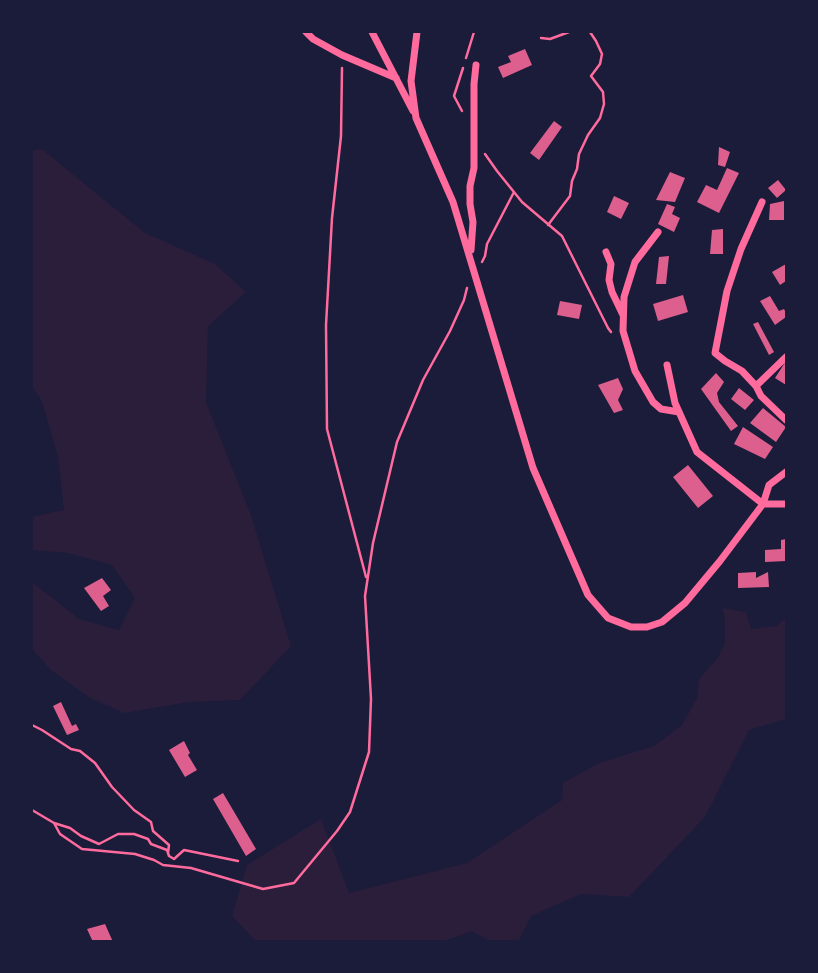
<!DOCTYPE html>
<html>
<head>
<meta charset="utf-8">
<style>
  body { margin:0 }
  #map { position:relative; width:818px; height:973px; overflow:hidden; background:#1b1b3a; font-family:"Public Sans",sans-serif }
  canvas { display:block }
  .frame { position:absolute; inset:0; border:33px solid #1b1b3a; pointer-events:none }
</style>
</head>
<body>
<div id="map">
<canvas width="818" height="973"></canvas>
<div class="frame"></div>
</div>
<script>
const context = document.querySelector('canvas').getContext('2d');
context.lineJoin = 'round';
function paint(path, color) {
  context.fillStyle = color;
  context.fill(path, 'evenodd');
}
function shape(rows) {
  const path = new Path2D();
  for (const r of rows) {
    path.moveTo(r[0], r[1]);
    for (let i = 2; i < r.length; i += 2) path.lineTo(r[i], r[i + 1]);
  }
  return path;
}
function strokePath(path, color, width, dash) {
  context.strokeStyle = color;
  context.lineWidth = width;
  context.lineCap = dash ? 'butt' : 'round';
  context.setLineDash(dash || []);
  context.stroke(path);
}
const green = shape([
  [32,150,43,150,145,233,215,264,246,292,208,326,206,402,251,515,291,646,240,700,189,702,124,713,90,698,51,670,32,649,32,582,79,619,119,630,135,598,112,565,68,553,32,550,32,517,64,510,58,457,42,401,32,386],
  [723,608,746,612,751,629,776,626,786,618,786,719,749,730,705,817,629,897,581,894,531,916,518,942,489,941,472,931,444,941,256,941,232,916,247,865,321,819,349,893,467,863,562,800,563,783,599,763,654,746,682,725,697,698,699,679,717,659,725,644,725,622]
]);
const building = shape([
  [525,49,532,65,503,78,498,67,511,62,508,56],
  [554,121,562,127,539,160,530,153],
  [719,147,730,152,725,167,718,165],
  [727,168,739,173,719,213,697,202,706,185,717,190],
  [670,172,685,178,675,202,656,200],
  [778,180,786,190,777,198,768,188],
  [614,196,629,203,621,219,607,212],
  [784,201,784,220,769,220,770,204],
  [667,204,675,207,672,214,680,218,674,232,658,224],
  [723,229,723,254,710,254,712,230],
  [669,256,666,284,656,284,659,257],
  [786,264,786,281,780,285,772,272],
  [683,295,688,312,658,321,653,304],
  [770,296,779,311,784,309,786,313,786,317,775,325,760,301],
  [560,301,582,305,579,319,557,315],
  [758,322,774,352,769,355,753,324],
  [786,361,786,385,775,378],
  [716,373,724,382,717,393,719,402,738,426,731,431,701,389],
  [618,378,623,389,618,400,623,410,614,413,598,385],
  [739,388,754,400,745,410,731,399],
  [763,408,786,427,776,442,750,423],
  [743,427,773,447,765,459,734,444],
  [688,465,713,496,698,508,673,477],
  [786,539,786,561,765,562,765,550,781,549,781,540],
  [756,572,756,578,768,572,769,587,738,588,738,573],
  [102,578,111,590,103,596,109,606,101,611,84,588],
  [61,702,72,726,76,724,79,730,67,735,53,706],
  [184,741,190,753,188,755,197,770,185,777,169,750],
  [223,793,256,849,246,856,213,799],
  [105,924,113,942,93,942,87,929]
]);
const path = shape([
  [541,38,550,39,569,32],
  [466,58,474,32],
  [342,68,341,136,332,218,326,325,327,429,366,577],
  [462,111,454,96,463,68],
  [485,154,497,171,522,202,562,236,608,328,611,332],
  [548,225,570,196,572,181,577,169,579,154,588,135,600,118,604,104,603,92,591,76,600,64,602,54,596,41,590,32],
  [482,262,485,256,487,244,514,192],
  [32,725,42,730,71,749,80,751,95,763,112,787,134,810,151,822,153,831,169,845,168,853],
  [32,810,54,823,60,834,82,849,135,854,154,860,163,865,191,868,263,889,294,883,337,831,350,812,369,752,371,699,365,596,373,543,397,442,423,380,450,331,464,300,467,288],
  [54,823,70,828,81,836,99,844,118,834,134,834,148,839,151,844,167,850,169,856,174,859,184,850,238,861]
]);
const minor = shape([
  [306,32,313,39,342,55,396,78],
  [372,32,413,111],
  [417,32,411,81,416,118,453,202,533,468,588,595,608,618,631,627,647,627,662,622,685,603,720,561,763,504,697,452,675,403,667,365],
  [762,202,741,249,727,291,715,353,725,361,742,371,756,386,761,396,786,420],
  [658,232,635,262,624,297,623,331,635,371,653,402,661,409,679,412],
  [471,250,473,222,470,204,470,186,474,168,474,84,476,65],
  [606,252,611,264,609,280,612,292,623,315],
  [756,386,786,357],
  [786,472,769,485,763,504,786,504]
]);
paint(green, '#2a1e3b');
paint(building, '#dd5f8e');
strokePath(path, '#ff6b9d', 2.5);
strokePath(minor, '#ff6b9d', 7);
</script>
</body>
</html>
